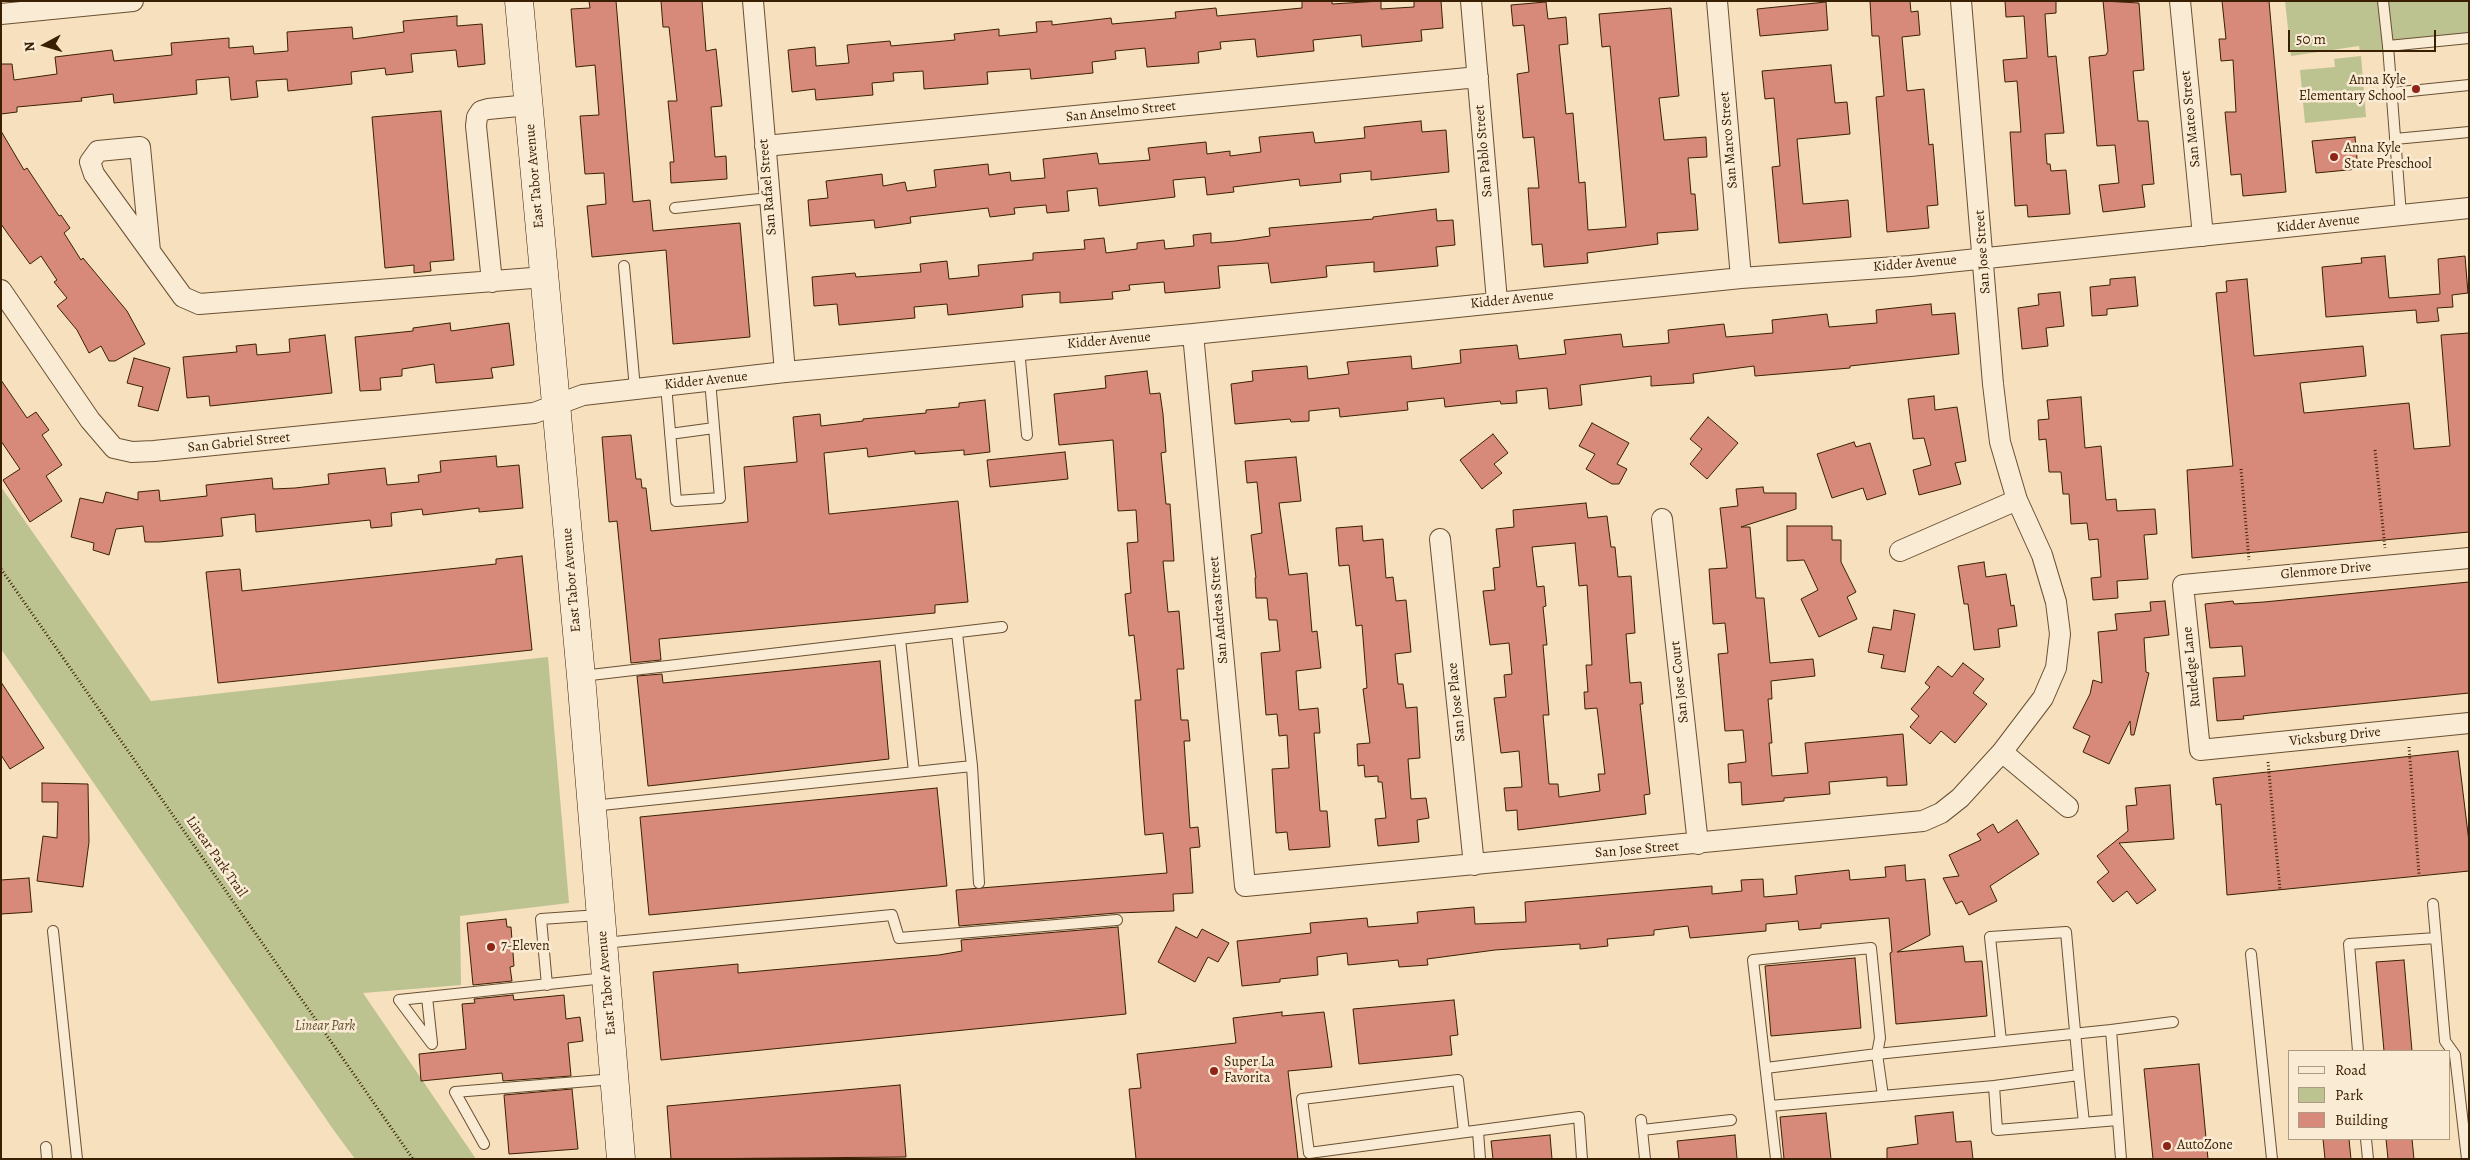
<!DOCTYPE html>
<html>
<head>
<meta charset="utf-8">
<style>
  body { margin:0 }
  #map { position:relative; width:2470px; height:1160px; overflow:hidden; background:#f7e0be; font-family:Alegreya,serif }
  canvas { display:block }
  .frame { position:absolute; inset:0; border:2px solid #3a2003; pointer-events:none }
  .legend { position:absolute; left:2288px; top:1050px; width:162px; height:90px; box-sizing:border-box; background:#faebd5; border:1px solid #ad9a81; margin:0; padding:6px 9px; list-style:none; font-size:15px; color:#3a2003 }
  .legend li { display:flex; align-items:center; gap:10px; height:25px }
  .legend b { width:25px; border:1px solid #ad9a81 }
  .north { position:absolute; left:20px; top:20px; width:50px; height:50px; -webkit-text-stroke:4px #faebd5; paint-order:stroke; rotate:264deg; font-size:14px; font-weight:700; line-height:20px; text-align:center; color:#3a2003 }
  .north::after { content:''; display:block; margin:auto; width:18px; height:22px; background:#3a2003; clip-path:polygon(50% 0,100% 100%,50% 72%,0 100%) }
  .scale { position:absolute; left:2288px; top:30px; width:148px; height:22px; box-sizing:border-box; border:2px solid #3a2003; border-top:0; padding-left:6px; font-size:15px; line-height:18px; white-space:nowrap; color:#3a2003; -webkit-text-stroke:4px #faebd5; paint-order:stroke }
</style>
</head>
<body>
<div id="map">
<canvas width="2470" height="1160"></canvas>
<div class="frame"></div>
<ul class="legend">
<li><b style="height:6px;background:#faebd5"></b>Road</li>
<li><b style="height:14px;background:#bdc291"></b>Park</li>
<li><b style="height:14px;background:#d78a7a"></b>Building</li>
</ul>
<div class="north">N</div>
<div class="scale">50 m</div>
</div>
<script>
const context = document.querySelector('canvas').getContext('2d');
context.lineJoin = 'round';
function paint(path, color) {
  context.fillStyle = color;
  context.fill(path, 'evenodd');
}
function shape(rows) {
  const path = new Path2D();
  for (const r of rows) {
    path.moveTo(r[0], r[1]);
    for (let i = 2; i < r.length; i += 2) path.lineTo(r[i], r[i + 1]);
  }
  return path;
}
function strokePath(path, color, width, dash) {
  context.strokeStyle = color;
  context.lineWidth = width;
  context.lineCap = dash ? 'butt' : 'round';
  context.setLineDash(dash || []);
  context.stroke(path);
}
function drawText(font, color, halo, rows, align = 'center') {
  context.font = font + ' Alegreya,serif';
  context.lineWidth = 5;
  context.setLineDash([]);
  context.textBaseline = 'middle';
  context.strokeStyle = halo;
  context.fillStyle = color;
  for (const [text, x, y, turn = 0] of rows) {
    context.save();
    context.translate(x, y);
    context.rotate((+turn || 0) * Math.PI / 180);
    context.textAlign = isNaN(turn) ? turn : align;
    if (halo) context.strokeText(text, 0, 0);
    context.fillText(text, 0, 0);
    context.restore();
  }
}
const green = shape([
  [2285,1,2469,1,2469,43,2360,52,2359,46,2291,56],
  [2361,56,2366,117,2305,123,2300,70,2335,67,2334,59],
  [1,487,151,701,548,657,569,903,460,916,461,985,363,993,476,1159,355,1159,335,1132,1,649]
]);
const building = shape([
  [589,1,616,1,633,202,650,200,653,231,740,223,750,337,673,344,666,250,592,257,587,206,606,204,604,173,585,174,580,116,599,115,595,65,576,67,571,9,590,8,589,1],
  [661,1,702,1,706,51,716,49,722,106,711,107,715,157,726,156,727,179,671,183,670,162,674,162,668,101,677,101,669,27,663,27,661,1],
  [1302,1,1332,1,1332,4,1381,1,1381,9,1414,7,1414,1,1441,1,1443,28,1421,30,1422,41,1362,47,1361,35,1313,40,1314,51,1257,57,1255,39,1220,42,1221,49,1198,52,1199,63,1147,67,1145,48,1115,51,1116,59,1092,62,1093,73,1031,79,1030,69,987,72,988,84,924,89,923,71,893,73,894,81,872,83,873,95,816,100,815,89,792,92,788,50,815,47,816,66,849,63,847,45,890,41,891,46,955,40,954,34,999,29,999,36,1037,32,1036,22,1052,21,1052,25,1111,18,1112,24,1176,18,1175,12,1216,8,1217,16,1302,8,1302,1],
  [1870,1,1910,1,1911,12,1918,11,1920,35,1902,37,1907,91,1924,89,1929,145,1933,144,1938,205,1927,206,1929,228,1887,232,1876,97,1884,96,1879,36,1872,36,1870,1],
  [2005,1,2056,1,2056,13,2045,14,2048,57,2056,56,2064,133,2045,134,2047,164,2050,164,2051,171,2066,170,2070,214,2028,217,2027,205,2015,206,2010,132,2021,132,2017,81,2005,82,2003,60,2027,58,2024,16,2006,17,2005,1],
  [2103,1,2139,3,2144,70,2133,71,2138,121,2148,121,2154,184,2142,185,2145,207,2103,212,2099,185,2119,183,2115,145,2097,146,2089,57,2106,55,2108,51,2103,1],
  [2222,1,2269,1,2286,192,2243,196,2241,174,2231,175,2225,112,2236,112,2233,60,2221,61,2219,39,2226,39,2222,1],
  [1546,2,1548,19,1566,17,1568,44,1559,45,1566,114,1573,113,1579,183,1585,182,1588,230,1626,227,1610,46,1602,47,1599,14,1671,8,1679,96,1659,98,1664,140,1706,137,1707,157,1688,158,1691,194,1695,194,1698,230,1657,233,1658,244,1587,253,1588,263,1544,267,1542,244,1532,245,1528,188,1539,188,1534,137,1523,138,1517,74,1529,72,1524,25,1513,26,1511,5,1546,2],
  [1826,2,1828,30,1760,36,1757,9,1826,2],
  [457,16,457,26,482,24,485,64,458,67,456,50,411,54,413,72,386,75,385,68,351,72,352,84,288,91,287,79,256,81,258,97,231,100,229,77,196,80,197,94,114,103,113,94,81,98,82,101,17,107,17,112,1,114,1,64,12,64,14,80,57,74,55,57,112,50,114,61,172,55,171,43,229,38,229,48,253,46,254,54,288,51,287,32,352,27,353,39,404,32,403,21,457,16],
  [1831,65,1835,103,1847,102,1850,134,1797,139,1803,204,1848,200,1851,237,1779,243,1772,167,1780,166,1774,98,1765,99,1762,71,1831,65],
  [441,111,454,260,430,262,431,271,414,273,414,265,385,268,372,117,441,111],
  [1421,121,1422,132,1446,130,1449,172,1371,180,1371,171,1340,174,1341,182,1300,186,1299,179,1233,187,1234,192,1207,195,1205,177,1173,180,1175,197,1099,206,1097,188,1067,191,1069,211,1047,213,1046,205,1014,208,1015,214,990,217,988,208,910,217,911,223,875,228,874,220,810,226,808,200,828,198,826,181,882,174,883,186,905,182,907,191,936,187,934,170,988,164,989,175,1010,172,1011,181,1045,178,1043,159,1097,153,1099,164,1150,160,1148,148,1206,142,1207,154,1230,151,1230,156,1261,152,1259,137,1313,132,1315,143,1365,138,1364,127,1421,121],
  [1,131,24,170,27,168,59,216,61,215,70,228,64,233,81,260,83,258,127,311,145,344,115,361,109,361,101,346,89,353,77,330,57,306,67,298,54,282,57,280,41,256,30,264,8,234,1,224,1,131],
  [2355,137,2358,169,2316,173,2312,141,2355,137],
  [1436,209,1437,221,1453,220,1455,245,1436,247,1438,266,1374,272,1374,262,1326,266,1327,277,1271,283,1268,263,1218,266,1220,288,1165,293,1164,282,1129,285,1130,290,1112,292,1113,299,1060,303,1060,292,1022,295,1023,307,948,315,947,304,914,307,915,318,839,325,837,304,814,306,812,277,855,273,856,277,921,272,920,264,947,261,949,279,979,276,978,265,1033,260,1033,253,1085,249,1084,240,1104,238,1106,253,1137,249,1137,243,1164,240,1165,249,1194,246,1193,235,1211,233,1211,243,1235,241,1270,236,1269,228,1373,219,1373,217,1436,209],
  [2385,256,2389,298,2440,294,2438,259,2465,256,2468,293,2452,295,2453,307,2437,308,2439,321,2417,323,2416,310,2326,317,2322,267,2362,263,2361,258,2385,256],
  [2135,277,2138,306,2107,309,2107,315,2092,316,2090,287,2110,285,2110,279,2135,277],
  [2247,279,2254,356,2363,346,2366,376,2300,383,2304,413,2409,403,2414,449,2450,446,2441,335,2469,333,2469,532,2192,558,2187,470,2233,466,2216,293,2227,292,2226,281,2247,279],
  [2060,292,2064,326,2046,328,2048,346,2022,349,2018,308,2039,305,2038,294,2060,292],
  [1931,304,1932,315,1955,313,1959,354,1850,366,1850,368,1755,376,1754,366,1693,374,1694,383,1651,386,1651,376,1580,385,1582,405,1549,409,1547,388,1516,391,1517,403,1501,404,1500,401,1445,407,1444,398,1407,402,1408,410,1340,417,1339,408,1309,411,1309,421,1291,422,1290,419,1235,424,1231,384,1253,381,1252,371,1307,366,1308,379,1349,374,1347,362,1411,356,1412,369,1461,363,1460,350,1517,345,1519,359,1566,354,1564,340,1621,334,1623,347,1669,343,1668,330,1724,324,1726,337,1773,333,1772,320,1827,314,1829,327,1877,323,1876,310,1931,304],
  [450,323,451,331,509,323,514,365,491,368,493,378,436,383,434,364,402,369,402,376,380,378,381,390,360,391,355,337,413,331,413,328,450,323],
  [325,335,332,393,210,406,209,396,187,398,183,357,237,352,236,346,256,344,257,355,290,352,289,339,325,335],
  [134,358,170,368,158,411,138,406,143,387,127,383,134,358],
  [1147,371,1150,394,1160,393,1163,414,1166,452,1161,453,1166,504,1170,504,1174,561,1163,561,1168,612,1179,611,1184,669,1177,669,1181,720,1188,720,1190,741,1184,741,1190,828,1198,827,1200,847,1190,848,1193,893,1173,894,1174,911,1116,913,959,926,956,890,1167,873,1163,833,1145,835,1143,811,1135,700,1141,700,1134,635,1129,636,1125,594,1131,593,1127,543,1138,542,1136,510,1118,511,1113,440,1059,445,1054,394,1106,388,1105,376,1147,371],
  [1,380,27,418,36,412,49,430,42,435,62,465,46,476,62,501,30,522,3,480,20,469,1,441,1,380],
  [1934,396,1935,410,1957,407,1966,461,1955,463,1961,484,1919,495,1913,470,1931,465,1924,438,1913,439,1908,399,1934,396],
  [2081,397,2085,448,2101,446,2106,500,2116,499,2117,511,2155,509,2157,534,2144,535,2148,579,2117,581,2118,598,2093,600,2091,578,2101,577,2098,539,2089,540,2087,523,2071,524,2069,494,2063,494,2061,472,2049,472,2046,439,2039,440,2038,420,2049,419,2047,400,2081,397],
  [985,400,990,452,964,455,964,450,915,454,915,451,868,457,867,448,824,453,829,514,958,501,968,602,935,605,935,613,659,639,661,660,631,663,617,521,609,522,602,437,631,435,636,479,641,479,642,488,646,488,651,531,748,522,744,467,797,462,793,417,820,414,821,426,863,421,863,419,926,413,926,410,959,407,959,403,985,400],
  [1708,417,1738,443,1707,479,1690,464,1702,449,1690,439,1708,417],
  [1592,423,1629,443,1617,464,1627,469,1619,484,1612,484,1586,469,1595,454,1579,446,1592,423],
  [1493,434,1508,453,1494,464,1502,473,1482,489,1460,460,1493,434],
  [1854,442,1856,447,1870,443,1886,494,1867,500,1863,488,1832,498,1817,454,1854,442],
  [1065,452,1068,479,990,487,987,460,1065,452],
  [496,456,497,467,519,465,523,508,479,512,479,508,423,515,422,509,391,513,392,526,371,528,370,520,256,532,255,514,221,518,223,536,159,542,145,542,143,526,116,529,109,555,93,550,94,543,71,537,80,498,103,503,106,492,138,500,138,492,159,490,160,501,207,496,206,485,272,478,273,489,295,488,329,484,328,474,385,468,387,485,419,482,418,475,441,472,440,461,496,456],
  [1296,457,1301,501,1279,503,1289,575,1307,573,1312,632,1317,631,1321,668,1296,671,1299,710,1318,708,1320,733,1314,733,1320,811,1327,811,1330,847,1289,850,1287,832,1276,833,1272,769,1289,768,1287,735,1279,736,1277,714,1266,715,1261,653,1280,651,1277,620,1269,620,1267,598,1256,598,1255,578,1256,578,1251,535,1262,533,1257,482,1247,483,1245,461,1296,457],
  [1763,487,1764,493,1796,493,1796,509,1741,527,1750,527,1756,598,1764,598,1770,663,1813,659,1815,676,1771,681,1772,699,1768,699,1772,743,1769,743,1772,776,1808,773,1805,743,1903,734,1907,785,1887,786,1887,777,1852,780,1829,782,1830,794,1784,798,1784,801,1742,805,1741,782,1729,783,1728,764,1746,762,1743,730,1725,731,1718,654,1728,653,1725,623,1713,624,1709,569,1727,568,1720,508,1738,506,1736,489,1763,487],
  [1586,503,1588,518,1607,516,1611,547,1615,547,1618,577,1631,576,1635,633,1626,634,1630,683,1641,682,1643,704,1640,704,1650,794,1644,795,1646,814,1518,830,1517,810,1506,811,1504,788,1522,787,1519,751,1501,753,1494,698,1506,697,1504,675,1512,674,1509,643,1490,645,1483,591,1495,590,1493,568,1500,567,1496,529,1514,527,1513,510,1586,503],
  [1575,543,1579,586,1587,585,1592,665,1586,665,1588,692,1584,692,1585,709,1597,708,1605,774,1598,774,1600,791,1559,797,1558,784,1549,784,1543,715,1549,715,1543,645,1547,645,1543,607,1546,606,1544,586,1537,587,1532,547,1575,543],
  [1362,526,1363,541,1383,539,1386,578,1393,577,1396,601,1406,600,1411,652,1395,654,1398,684,1403,684,1406,708,1417,707,1420,758,1408,759,1411,799,1426,798,1429,818,1417,820,1419,842,1378,846,1375,819,1386,818,1382,782,1378,782,1378,776,1365,777,1364,765,1358,766,1357,744,1370,743,1363,689,1367,688,1362,625,1356,626,1349,565,1339,566,1336,528,1362,526],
  [1787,526,1832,526,1832,540,1841,540,1841,562,1856,592,1847,597,1857,619,1819,637,1801,599,1818,590,1804,560,1787,561,1787,526],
  [522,556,532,650,218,683,206,572,240,569,242,591,496,564,496,559,522,556],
  [1984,562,1986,577,2006,574,2011,606,2014,605,2017,626,1998,629,2000,647,1974,650,1968,604,1964,604,1958,566,1984,562],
  [2469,582,2469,693,2269,713,2243,716,2244,719,2217,721,2213,678,2245,676,2242,646,2210,648,2205,604,2233,601,2234,604,2264,602,2469,582],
  [2165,601,2169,635,2144,638,2146,672,2149,673,2134,735,2131,735,2130,721,2109,764,2083,752,2090,736,2073,728,2090,694,2093,680,2102,683,2098,632,2117,630,2115,614,2151,611,2150,602,2165,601],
  [1894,610,1915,614,1905,672,1881,668,1884,655,1868,652,1873,627,1891,630,1894,610],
  [880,661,889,759,648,786,637,676,662,674,663,683,880,661],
  [1963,663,1984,679,1973,693,1987,704,1955,743,1941,731,1930,744,1910,727,1919,716,1911,709,1930,687,1925,683,1938,666,1952,677,1963,663],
  [1,682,44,748,10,769,1,755,1,682],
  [2458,751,2469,842,2469,871,2227,895,2221,804,2216,805,2213,778,2458,751],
  [42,783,88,784,89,842,83,887,37,881,43,836,57,838,58,802,42,802,42,783],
  [2170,785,2174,839,2119,843,2156,890,2137,904,2127,891,2113,902,2097,882,2109,872,2097,856,2128,831,2126,806,2137,805,2135,788,2170,785],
  [937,788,947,886,649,915,640,817,937,788],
  [2017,820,2039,854,1990,886,1997,901,1969,915,1962,901,1956,904,1943,878,1959,876,1949,855,1981,840,1977,834,1993,824,1998,833,2017,820],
  [1905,865,1906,881,1925,879,1930,935,1897,952,1963,946,1965,962,1982,961,1987,1016,1896,1024,1890,953,1892,952,1889,918,1821,924,1821,928,1799,930,1798,921,1766,924,1766,931,1690,938,1688,926,1654,930,1654,935,1607,939,1608,946,1580,949,1580,944,1495,950,1427,959,1428,965,1399,967,1398,960,1348,965,1347,953,1317,957,1318,975,1280,979,1280,982,1242,986,1237,941,1311,933,1310,923,1367,918,1368,927,1418,923,1417,912,1474,907,1475,924,1526,922,1525,902,1712,886,1712,894,1742,891,1741,880,1763,879,1764,897,1797,894,1795,876,1849,870,1850,880,1886,877,1885,867,1905,865],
  [29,878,32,912,1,914,1,880,29,878],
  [506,919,507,927,511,927,514,966,510,967,512,981,473,985,467,923,506,919],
  [1118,927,1126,1014,661,1060,653,972,738,964,738,973,939,955,962,951,961,940,1118,927],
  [1176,927,1197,938,1202,929,1229,943,1218,962,1208,957,1195,982,1158,962,1176,927],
  [1855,958,1861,1028,1771,1036,1765,966,1855,958],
  [2404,960,2412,1051,2384,1051,2376,962,2404,960],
  [513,995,514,1000,564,995,566,1019,580,1017,583,1041,568,1043,571,1076,503,1081,502,1073,421,1081,419,1054,466,1049,462,1004,475,1003,474,999,513,995],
  [1454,1000,1458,1035,1450,1036,1452,1055,1359,1064,1353,1009,1454,1000],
  [1282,1012,1282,1016,1324,1012,1332,1067,1288,1071,1298,1159,1136,1159,1129,1089,1141,1088,1137,1054,1236,1043,1233,1018,1282,1012],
  [2199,1064,2208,1159,2153,1159,2144,1069,2199,1064],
  [900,1085,906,1157,671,1159,667,1106,900,1085],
  [572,1089,578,1149,509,1154,504,1095,572,1089],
  [1953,1112,1956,1142,1971,1141,1973,1159,1887,1159,1887,1148,1918,1144,1915,1116,1953,1112],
  [1826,1113,1831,1159,1784,1159,1780,1117,1826,1113],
  [1550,1135,1552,1159,1493,1159,1491,1141,1550,1135],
  [1735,1135,1737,1159,1679,1159,1677,1141,1735,1135],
  [2323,1139,2349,1139,2351,1159,2325,1159,2323,1139],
  [2386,1139,2412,1139,2414,1159,2388,1159,2386,1139]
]);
const path = shape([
  [2375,450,2385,548],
  [2241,469,2249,560],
  [1,569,413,1159],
  [2409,747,2419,874],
  [2268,762,2280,890]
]);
const lane = shape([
  [2383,1,2388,46],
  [2391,93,2469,85],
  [2395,139,2469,132],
  [675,208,769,198],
  [2401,215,2388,46,2469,38],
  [624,266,635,389],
  [1019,349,1027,435],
  [666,385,676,501,720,498,710,380],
  [670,434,714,428],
  [957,633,972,766,979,883],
  [900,639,914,772],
  [582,676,1002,627],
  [592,806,972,766],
  [2433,904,2445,1041,2455,1055,2467,1159],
  [53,931,77,1159],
  [604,943,892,915,899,938,1117,920],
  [2251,954,2272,1159],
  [547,985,541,919,599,915],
  [427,997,432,1043],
  [399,1000,605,978],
  [399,1000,432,1044],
  [2001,1041,1990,937,2066,932,2079,1075],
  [2358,1051,2349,944,2436,938],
  [1766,1068,1877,1054,1883,1096],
  [1994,1086,2079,1075,2084,1123],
  [1770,1106,1994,1086,1997,1130,2118,1120],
  [1641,1120,1645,1159],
  [1642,1130,1731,1120],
  [1478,1131,1480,1159],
  [1464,1132,1458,1080,1302,1099,1309,1153,1579,1117,1582,1159],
  [2366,1139,2368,1159],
  [484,1144,455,1092,614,1079],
  [46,1147,47,1159],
  [1776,1159,1753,960,1871,948,1880,1038,1877,1054,2111,1030],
  [2121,1159,2111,1030,2173,1022]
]);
const street = shape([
  [753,1,785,372],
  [1471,1,1497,301],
  [1717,1,1741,278],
  [2180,1,2203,236],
  [1,14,133,1],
  [765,146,1478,77],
  [150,251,140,147,98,151,90,162,94,174,183,297,199,304,545,277],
  [492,282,476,126,477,117,481,111,488,109,529,105],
  [1,290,90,420,114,448,132,452,154,451,534,413,583,395,785,372,1193,334,1741,278,1910,266,2469,208],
  [1193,334,1245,886,1923,821,1941,813,1960,798,2002,752,2043,698,2056,668,2060,634,2056,602,2042,555,2017,500,2000,442,1993,384,1961,1],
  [1662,519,1698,844],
  [1440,539,1474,865],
  [1900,551,2017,500],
  [2469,558,2183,585,2200,750,2469,723],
  [2002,752,2068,807]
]);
const secondary = shape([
  [519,1,581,676,621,1159]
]);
const markers = [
  [2416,89,5,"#8f2418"],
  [2334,157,5,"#8f2418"],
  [491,947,5,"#8f2418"],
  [1214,1071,5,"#8f2418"],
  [2167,1146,5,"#8f2418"]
];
const poiNames = [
  ["Anna Kyle",2406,81,"right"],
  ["Elementary School",2406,97,"right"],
  ["Anna Kyle",2344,149],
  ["State Preschool",2344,165],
  ["7-Eleven",501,947],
  ["Super La",1224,1063],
  ["Favorita",1224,1079],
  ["AutoZone",2177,1146]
];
const streetNames = [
  ["San Anselmo Street",1121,112,-6],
  ["San Mateo Street",2191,119,-96],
  ["San Marco Street",1729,140,-95],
  ["San Pablo Street",1484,151,-95],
  ["East Tabor Avenue",535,176,-95],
  ["San Rafael Street",768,187,-95],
  ["Kidder Avenue",2318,224,-6],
  ["San Jose Street",1983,252,-94],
  ["Kidder Avenue",1915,264,-5],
  ["Kidder Avenue",1512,300,-6],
  ["Kidder Avenue",1109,341,-5],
  ["Kidder Avenue",706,381,-6],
  ["San Gabriel Street",239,443,-6],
  ["Glenmore Drive",2326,571,-5],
  ["East Tabor Avenue",572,580,-95],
  ["San Andreas Street",1219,610,-95],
  ["Rutledge Lane",2192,667,-96],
  ["San Jose Court",1680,682,-96],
  ["San Jose Place",1457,702,-96],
  ["Vicksburg Drive",2335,737,-6],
  ["San Jose Street",1637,850,-5],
  ["Linear Park Trail",216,857,55],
  ["East Tabor Avenue",607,983,-95]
];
const parkNames = [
  ["Linear Park",325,1027]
];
paint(green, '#bdc291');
paint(building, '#d78a7a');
strokePath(building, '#3a2003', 1);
strokePath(lane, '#695032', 12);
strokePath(street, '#695032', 22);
strokePath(secondary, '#3a2003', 29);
strokePath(path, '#3a2003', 3, [1, 2.5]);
strokePath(lane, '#faebd5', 10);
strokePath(street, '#faebd5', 20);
strokePath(secondary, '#faebd5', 28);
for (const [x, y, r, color] of markers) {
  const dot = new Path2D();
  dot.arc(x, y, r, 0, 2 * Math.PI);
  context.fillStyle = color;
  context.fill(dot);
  strokePath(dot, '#faebd5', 2);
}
drawText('14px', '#3a2003', '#faebd5', poiNames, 'left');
drawText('14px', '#3a2003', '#faebd5', streetNames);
drawText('italic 14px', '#61512e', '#faebd5', parkNames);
</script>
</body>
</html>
